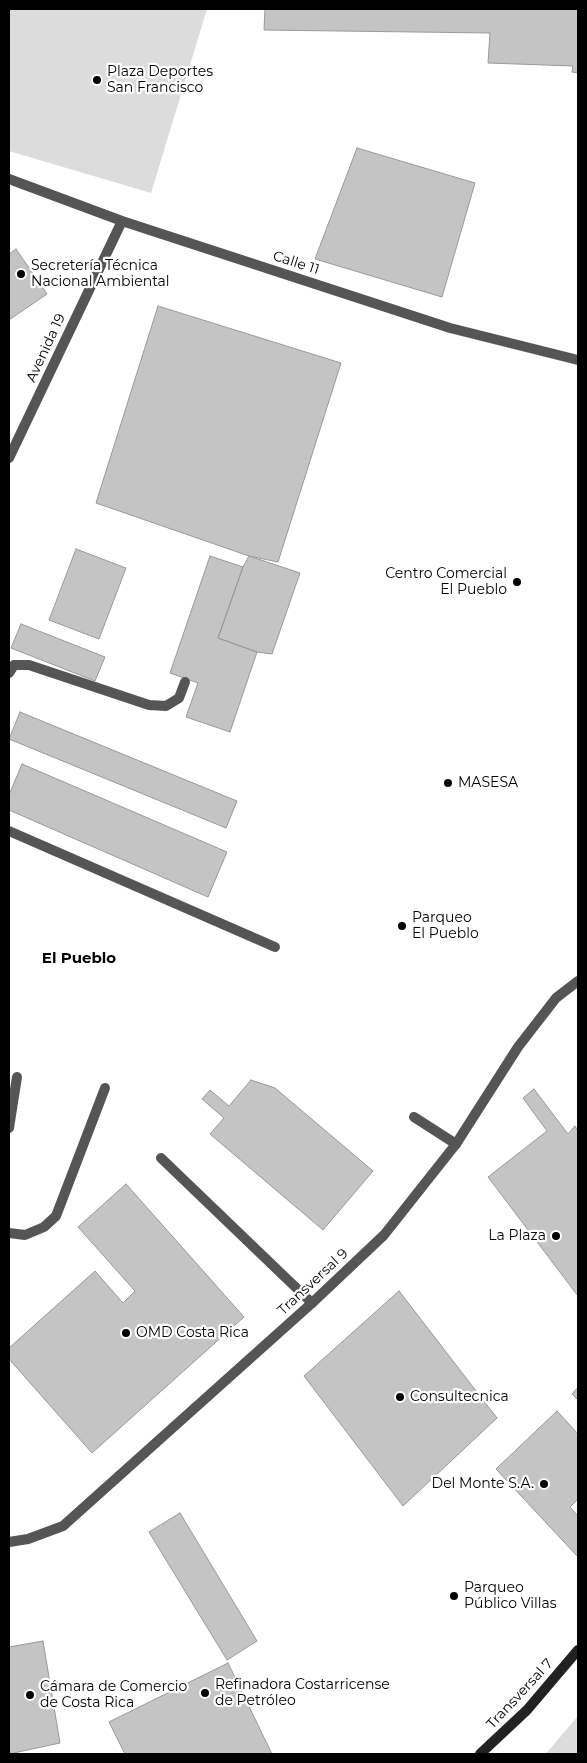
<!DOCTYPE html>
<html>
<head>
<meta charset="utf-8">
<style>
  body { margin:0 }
  #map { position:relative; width:587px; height:1763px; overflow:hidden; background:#fff; font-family:Montserrat,sans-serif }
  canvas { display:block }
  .frame { position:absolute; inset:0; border:10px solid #000; pointer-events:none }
</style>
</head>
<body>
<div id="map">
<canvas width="587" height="1763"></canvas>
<div class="frame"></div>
</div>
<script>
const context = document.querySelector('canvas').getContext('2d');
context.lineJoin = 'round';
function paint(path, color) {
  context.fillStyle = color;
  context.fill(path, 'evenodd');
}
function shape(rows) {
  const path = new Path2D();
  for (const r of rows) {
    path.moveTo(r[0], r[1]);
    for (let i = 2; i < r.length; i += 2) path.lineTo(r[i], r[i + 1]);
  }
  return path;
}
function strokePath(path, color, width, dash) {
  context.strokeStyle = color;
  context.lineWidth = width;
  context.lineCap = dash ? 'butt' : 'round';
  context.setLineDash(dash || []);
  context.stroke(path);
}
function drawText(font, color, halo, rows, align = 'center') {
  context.font = font + ' Montserrat,sans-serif';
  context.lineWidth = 4.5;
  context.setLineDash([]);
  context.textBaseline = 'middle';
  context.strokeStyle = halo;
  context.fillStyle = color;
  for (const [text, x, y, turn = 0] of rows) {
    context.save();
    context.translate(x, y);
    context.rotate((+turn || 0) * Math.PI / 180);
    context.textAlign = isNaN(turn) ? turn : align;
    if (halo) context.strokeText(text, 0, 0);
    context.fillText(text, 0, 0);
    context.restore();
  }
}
const green = shape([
  [9,9,207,9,151,193,9,151],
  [578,1716,578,1754,545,1754,550,1749]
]);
const building = shape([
  [265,9,578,9,578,73,572,72,573,66,488,63,490,33,264,30,265,9],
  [357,148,475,183,442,297,315,259,357,148],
  [16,249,47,294,9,320,9,254,16,249],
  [158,306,341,363,278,562,249,556,96,503,158,306],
  [76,549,126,568,99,639,49,620,76,549],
  [210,556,243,567,218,638,257,652,230,732,186,717,198,683,170,673,210,556],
  [249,556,300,573,272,654,257,652,218,638,243,567,249,556],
  [21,624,105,657,95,681,11,648,21,624],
  [20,712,237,801,226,828,9,739,20,712],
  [22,764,227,852,208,897,9,810,9,795,22,764],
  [251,1080,275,1088,373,1171,323,1230,210,1134,224,1118,202,1099,210,1090,229,1106,251,1080],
  [534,1089,568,1134,575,1126,578,1131,578,1296,488,1177,547,1131,523,1098,534,1089],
  [126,1184,244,1317,92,1453,9,1359,9,1348,95,1271,123,1303,135,1291,78,1227,126,1184],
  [399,1291,497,1418,403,1506,304,1376,399,1291],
  [578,1387,578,1400,572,1394,578,1387],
  [557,1411,578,1434,578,1499,570,1507,578,1516,578,1557,496,1469,557,1411],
  [180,1513,257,1641,227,1660,149,1532,180,1513],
  [43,1641,60,1743,9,1754,9,1647,43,1641],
  [228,1663,272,1754,125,1754,109,1722,228,1663]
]);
const lane = shape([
  [9,673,14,665,29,665,149,705,166,706,179,698,185,682],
  [9,831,275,947],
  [414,1117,456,1144],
  [9,1128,17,1077],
  [161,1158,312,1303],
  [9,1233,25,1235,44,1227,56,1216,105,1088]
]);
const street = shape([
  [9,179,122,221,450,328,578,360],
  [9,458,122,221],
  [9,1542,28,1539,63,1526,312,1303,384,1235,456,1144,518,1047,556,998,578,981]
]);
const secondary = shape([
  [480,1754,527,1710,578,1650]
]);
const markers = [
  [97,80,5,"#000"],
  [21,274,5,"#000"],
  [517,582,5,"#000"],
  [448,783,5,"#000"],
  [402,926,5,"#000"],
  [556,1236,5,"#000"],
  [126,1333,5,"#000"],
  [400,1397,5,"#000"],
  [544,1484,5,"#000"],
  [454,1596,5,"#000"],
  [205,1693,5,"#000"],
  [30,1695,5,"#000"]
];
const poiNames = [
  ["Plaza Deportes",107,72],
  ["San Francisco",107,88],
  ["Secretería Técnica",31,266],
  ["Nacional Ambiental",31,282],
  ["Centro Comercial",507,574,"right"],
  ["El Pueblo",507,590,"right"],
  ["MASESA",458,783],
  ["Parqueo",412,918],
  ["El Pueblo",412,934],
  ["La Plaza",546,1236,"right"],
  ["OMD Costa Rica",136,1333],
  ["Consultecnica",410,1397],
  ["Del Monte S.A.",534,1484,"right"],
  ["Parqueo",464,1588],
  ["Público Villas",464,1604],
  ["Refinadora Costarricense",215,1685],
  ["de Petróleo",215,1701],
  ["Cámara de Comercio",40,1687],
  ["de Costa Rica",40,1703]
];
const streetNames = [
  ["Calle 11",296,263,18],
  ["Avenida 19",46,348,-65],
  ["Transversal 9",313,1282,-43],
  ["Transversal 7",520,1694,-47]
];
const neighbourhoodNames = [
  ["El Pueblo",79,959]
];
paint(green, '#dcdcdc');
paint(building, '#c4c4c4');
strokePath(building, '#999', 1);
strokePath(lane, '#555', 10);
strokePath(street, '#555', 10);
strokePath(secondary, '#222', 10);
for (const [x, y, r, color] of markers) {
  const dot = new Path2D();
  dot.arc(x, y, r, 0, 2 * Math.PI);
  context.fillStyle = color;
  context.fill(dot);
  strokePath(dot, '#fff', 2);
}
drawText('14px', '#000', '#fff', poiNames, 'left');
drawText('14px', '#000', '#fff', streetNames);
drawText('bold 15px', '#000', '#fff', neighbourhoodNames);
</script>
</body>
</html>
